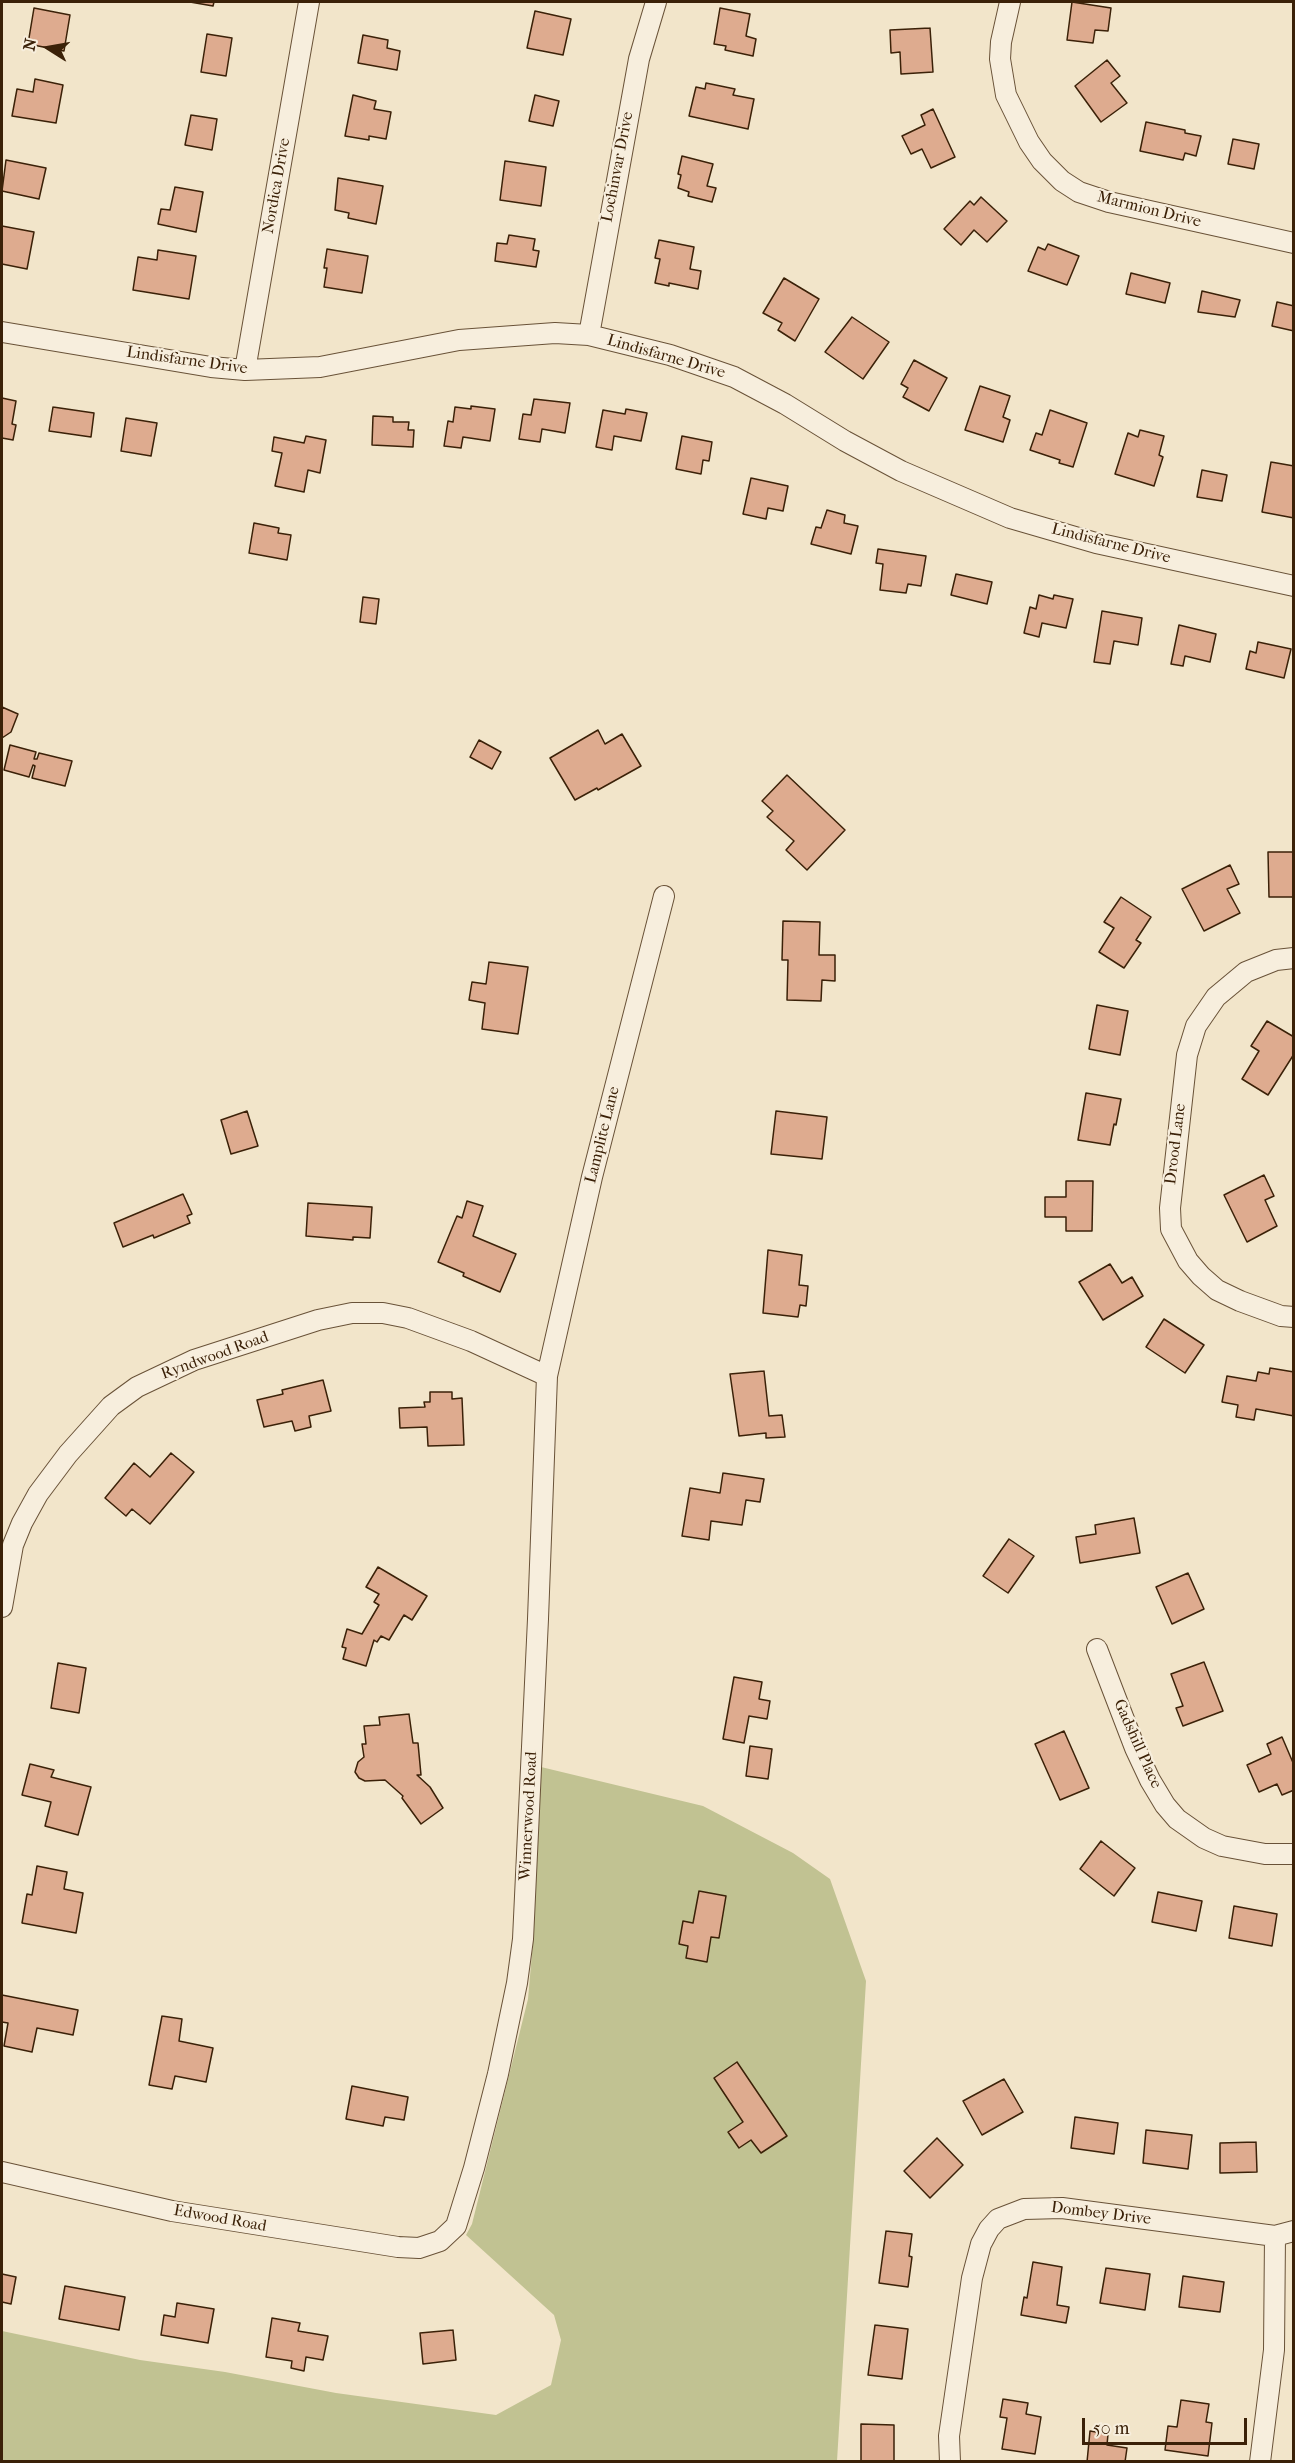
<!DOCTYPE html>
<html>
<head>
<meta charset="utf-8">
<style>
  body { margin:0 }
  #map { position:relative; width:1295px; height:2463px; overflow:hidden; background:#f2e5ca; font-family:"IM FELL French Canon",serif }
  canvas { display:block }
  .frame { position:absolute; inset:0; border:3px solid #3b2108; pointer-events:none }
  .north { position:absolute; left:18px; top:18px; width:60px; height:60px; -webkit-text-stroke:4px #f7eedd; paint-order:stroke; rotate:281deg; font-size:16px; font-weight:700; line-height:24px; text-align:center; color:#3b2108 }
  .north::after { content:''; display:block; margin:auto; width:21px; height:27px; background:#3b2108; clip-path:polygon(50% 0,100% 100%,50% 72%,0 100%) }
  .scale { position:absolute; left:1082px; top:2418px; width:165px; height:27px; box-sizing:border-box; border:3px solid #3b2108; border-top:0; padding-left:8px; font-size:18px; line-height:21px; white-space:nowrap; color:#3b2108; -webkit-text-stroke:4px #f7eedd; paint-order:stroke }
</style>
</head>
<body>
<div id="map">
<canvas width="1295" height="2463"></canvas>
<div class="frame"></div>
<div class="north">N</div>
<div class="scale">50 m</div>
</div>
<script>
const context = document.querySelector('canvas').getContext('2d');
context.lineJoin = 'round';
function paint(path, color) {
  context.fillStyle = color;
  context.fill(path, 'evenodd');
}
function shape(rows) {
  const path = new Path2D();
  for (const r of rows) {
    path.moveTo(r[0], r[1]);
    for (let i = 2; i < r.length; i += 2) path.lineTo(r[i], r[i + 1]);
  }
  return path;
}
function strokePath(path, color, width, dash) {
  context.strokeStyle = color;
  context.lineWidth = width;
  context.lineCap = dash ? 'butt' : 'round';
  context.setLineDash(dash || []);
  context.stroke(path);
}
function drawText(font, color, halo, rows, align = 'center') {
  context.font = font + ' "IM FELL French Canon",serif';
  context.lineWidth = 4.5;
  context.setLineDash([]);
  context.textBaseline = 'middle';
  context.strokeStyle = halo;
  context.fillStyle = color;
  for (const [text, x, y, turn = 0] of rows) {
    context.save();
    context.translate(x, y);
    context.rotate((+turn || 0) * Math.PI / 180);
    context.textAlign = isNaN(turn) ? turn : align;
    if (halo) context.strokeText(text, 0, 0);
    context.fillText(text, 0, 0);
    context.restore();
  }
}
const green = shape([
  [541,1767,703,1806,793,1853,830,1879,866,1981,837,2461,2,2462,2,2331,140,2360,225,2372,336,2393,496,2415,551,2385,561,2340,554,2315,466,2235,472,2224,528,1999,533,1942]
]);
const building = shape([
  [190,2,214,2,213,6,190,2],
  [1072,2,1111,8,1108,31,1095,30,1093,43,1067,40,1072,2],
  [34,8,70,15,64,51,28,44,34,8],
  [720,8,750,14,746,36,756,39,753,56,725,50,726,46,714,44,720,8],
  [535,11,571,19,563,55,527,48,535,11],
  [930,28,933,72,901,74,900,52,891,53,890,30,930,28],
  [207,34,232,38,226,76,201,72,207,34],
  [363,35,388,40,387,48,400,51,397,70,358,63,363,35],
  [1107,60,1120,76,1111,83,1127,103,1101,122,1075,86,1107,60],
  [35,79,63,85,56,123,12,116,17,89,33,92,35,79],
  [706,83,735,89,733,95,754,99,748,129,689,116,696,87,705,89,706,83],
  [353,95,376,101,374,109,391,112,386,139,369,136,369,140,345,136,353,95],
  [535,95,559,101,553,126,529,121,535,95],
  [933,109,955,157,931,168,922,149,911,154,902,136,925,125,921,115,933,109],
  [191,115,217,119,212,150,185,145,191,115],
  [1146,122,1185,130,1185,133,1201,136,1196,156,1185,153,1183,160,1140,151,1146,122],
  [1233,139,1259,144,1254,169,1228,164,1233,139],
  [682,156,713,164,707,186,716,188,712,202,688,196,689,192,678,188,681,175,678,174,682,156],
  [6,160,46,168,39,199,2,191,6,160],
  [505,161,546,167,541,206,500,200,505,161],
  [338,178,383,186,376,224,348,218,349,213,335,210,338,178],
  [175,187,203,192,196,232,158,224,161,209,170,210,175,187],
  [981,197,1007,221,987,242,974,230,961,245,944,229,970,201,974,205,981,197],
  [2,226,34,232,27,269,2,264,2,226],
  [509,235,535,239,533,250,539,251,536,267,495,261,497,243,507,244,509,235],
  [659,240,694,247,690,269,701,271,698,289,669,283,669,286,655,283,660,259,655,258,659,240],
  [1048,244,1079,256,1067,285,1028,271,1038,247,1045,250,1048,244],
  [327,249,368,256,362,293,324,287,327,268,324,268,327,249],
  [158,250,196,256,189,299,133,290,138,257,157,260,158,250],
  [1131,273,1170,283,1165,303,1126,294,1131,273],
  [784,278,819,299,795,341,778,330,782,323,763,313,784,278],
  [1202,291,1240,300,1235,317,1198,312,1202,291],
  [1277,302,1294,306,1294,331,1272,326,1277,302],
  [852,317,889,342,863,379,825,352,852,317],
  [914,360,947,378,929,411,903,397,908,388,901,384,914,360],
  [980,386,1010,396,1003,417,1010,420,1003,442,965,430,980,386],
  [2,398,16,401,12,424,16,425,13,440,2,438,2,398],
  [534,399,570,403,565,433,542,429,540,442,519,439,523,414,531,415,534,399],
  [471,406,495,409,490,441,463,437,461,448,444,446,448,421,453,422,455,407,471,409,471,406],
  [53,407,94,413,91,437,49,431,53,407],
  [626,409,647,413,641,441,614,436,612,450,596,447,603,410,625,414,626,409],
  [1050,410,1087,423,1073,467,1059,463,1060,460,1030,450,1036,433,1042,435,1050,410],
  [373,416,393,417,393,422,409,422,408,430,414,430,413,447,372,445,373,416],
  [126,418,157,423,151,456,121,451,126,418],
  [1140,430,1164,436,1159,455,1163,457,1154,486,1115,474,1128,433,1138,437,1140,430],
  [306,436,326,440,320,473,308,470,304,492,275,486,282,453,272,451,274,437,304,443,306,436],
  [682,436,712,442,709,461,703,460,701,474,676,469,682,436],
  [1271,462,1294,466,1294,518,1262,512,1271,462],
  [1202,470,1227,475,1222,501,1197,497,1202,470],
  [751,478,788,486,783,511,768,508,766,519,743,514,751,478],
  [827,510,845,515,844,523,858,526,851,554,811,544,816,527,821,528,827,510],
  [254,523,279,528,278,533,291,535,287,560,249,553,254,523],
  [878,549,926,556,921,586,908,584,906,593,880,590,883,564,876,563,878,549],
  [956,574,992,582,987,604,951,595,956,574],
  [1039,595,1053,599,1054,595,1073,599,1066,628,1042,623,1039,637,1024,633,1030,607,1036,609,1039,595],
  [363,597,379,599,376,624,360,622,363,597],
  [1102,611,1142,618,1138,645,1114,641,1110,664,1094,662,1102,611],
  [1179,625,1216,634,1210,662,1185,656,1183,666,1171,664,1179,625],
  [1258,642,1291,649,1284,678,1246,669,1250,651,1256,653,1258,642],
  [2,707,18,714,11,732,2,738,2,707],
  [598,730,605,744,622,734,641,766,598,790,597,788,575,800,550,758,598,730],
  [479,740,501,752,492,769,470,757,479,740],
  [10,745,36,752,34,759,37,759,39,753,72,761,65,786,32,778,35,766,33,765,29,777,4,770,10,745],
  [787,775,845,830,807,870,786,850,794,841,767,817,773,811,762,801,787,775],
  [1293,841,1294,841,1294,897,1269,897,1268,852,1293,852,1293,841],
  [1230,865,1239,884,1227,889,1240,913,1204,931,1182,889,1230,865],
  [1121,897,1151,917,1136,940,1141,943,1124,968,1099,952,1114,928,1104,922,1121,897],
  [783,921,820,922,819,955,835,955,835,981,822,980,821,1001,787,1000,788,960,782,960,783,921],
  [489,962,528,967,518,1034,482,1029,485,1003,469,1000,472,982,486,984,489,962],
  [1097,1005,1128,1011,1120,1055,1089,1049,1097,1005],
  [1267,1021,1294,1037,1294,1054,1268,1095,1242,1079,1259,1051,1251,1046,1267,1021],
  [1086,1093,1121,1099,1116,1125,1114,1124,1110,1145,1078,1140,1086,1093],
  [247,1111,258,1146,231,1154,221,1120,247,1111],
  [776,1111,827,1117,822,1159,771,1154,776,1111],
  [1264,1175,1274,1196,1265,1200,1277,1226,1247,1242,1224,1195,1264,1175],
  [1066,1181,1093,1181,1092,1231,1066,1231,1066,1217,1045,1217,1045,1197,1066,1197,1066,1181],
  [183,1194,192,1214,187,1216,190,1223,154,1238,153,1235,123,1247,114,1223,183,1194],
  [467,1201,483,1206,473,1236,516,1254,500,1292,463,1276,464,1273,438,1262,457,1216,462,1218,467,1201],
  [308,1203,372,1207,370,1238,353,1237,353,1240,306,1236,308,1203],
  [768,1250,802,1255,799,1285,808,1286,806,1306,800,1305,798,1317,763,1313,768,1250],
  [1110,1264,1122,1283,1132,1277,1143,1296,1103,1320,1079,1282,1110,1264],
  [1164,1319,1204,1345,1185,1373,1146,1347,1164,1319],
  [1270,1368,1294,1372,1294,1416,1256,1409,1254,1420,1236,1417,1238,1405,1222,1402,1227,1376,1256,1381,1258,1372,1269,1374,1270,1368],
  [764,1371,769,1416,782,1415,785,1437,766,1438,766,1433,739,1436,730,1374,764,1371],
  [323,1380,331,1411,309,1416,311,1427,295,1431,292,1421,264,1427,257,1400,283,1394,282,1390,323,1380],
  [430,1392,452,1392,452,1399,462,1398,464,1445,428,1446,427,1427,400,1428,399,1408,425,1407,424,1402,430,1402,430,1392],
  [171,1453,194,1472,150,1524,132,1509,126,1516,105,1498,134,1463,150,1477,171,1453],
  [723,1473,764,1479,760,1502,746,1500,742,1525,711,1521,709,1540,682,1536,690,1488,720,1493,723,1473],
  [1134,1518,1140,1553,1080,1563,1076,1537,1096,1534,1095,1525,1134,1518],
  [1009,1539,1034,1556,1008,1593,983,1576,1009,1539],
  [378,1567,427,1596,412,1620,404,1615,389,1640,381,1636,377,1642,374,1640,366,1666,343,1659,346,1648,342,1647,347,1629,362,1634,379,1605,374,1602,379,1594,366,1587,378,1567],
  [1188,1573,1204,1609,1172,1624,1156,1587,1188,1573],
  [1204,1662,1223,1711,1183,1726,1176,1708,1183,1706,1171,1674,1204,1662],
  [58,1663,86,1668,79,1713,51,1708,58,1663],
  [734,1677,762,1682,759,1699,770,1701,767,1719,749,1716,744,1743,723,1739,734,1677],
  [409,1714,413,1743,418,1743,421,1775,417,1775,430,1787,443,1808,421,1824,402,1798,403,1796,385,1780,365,1781,359,1778,355,1772,358,1762,364,1757,362,1744,366,1744,364,1726,380,1725,379,1717,409,1714],
  [1064,1731,1089,1788,1060,1800,1035,1744,1064,1731],
  [1282,1737,1294,1765,1294,1790,1282,1795,1277,1784,1259,1792,1247,1765,1271,1754,1267,1744,1282,1737],
  [750,1746,772,1749,768,1779,746,1776,750,1746],
  [30,1764,54,1770,51,1777,91,1787,78,1835,45,1826,51,1802,22,1795,30,1764],
  [1101,1841,1135,1868,1114,1896,1080,1869,1101,1841],
  [37,1866,67,1872,64,1889,83,1893,76,1933,22,1923,27,1894,32,1895,37,1866],
  [699,1891,726,1896,719,1938,711,1937,707,1962,686,1958,688,1946,679,1944,683,1921,693,1923,699,1891],
  [1158,1892,1202,1901,1196,1931,1152,1922,1158,1892],
  [1234,1906,1277,1914,1272,1946,1229,1938,1234,1906],
  [2,1995,78,2010,73,2035,37,2028,32,2052,4,2046,8,2023,2,2022,2,1995],
  [162,2016,182,2019,179,2041,213,2048,206,2082,175,2076,172,2089,149,2085,162,2016],
  [737,2062,787,2136,761,2153,751,2140,739,2148,728,2132,743,2122,714,2078,737,2062],
  [1004,2079,1023,2112,982,2135,963,2101,1004,2079],
  [352,2086,408,2097,404,2120,385,2117,383,2126,346,2119,352,2086],
  [1075,2117,1118,2123,1114,2154,1071,2148,1075,2117],
  [1146,2130,1192,2135,1188,2169,1143,2163,1146,2130],
  [937,2138,963,2165,930,2198,904,2171,937,2138],
  [1256,2142,1257,2172,1220,2173,1220,2143,1256,2142],
  [886,2231,912,2234,909,2256,912,2257,908,2287,879,2283,886,2231],
  [1033,2262,1062,2267,1057,2305,1069,2307,1066,2323,1021,2315,1024,2297,1027,2298,1033,2262],
  [1106,2268,1150,2274,1145,2310,1100,2303,1106,2268],
  [2,2274,16,2277,11,2304,2,2302,2,2274],
  [1183,2276,1224,2282,1220,2312,1179,2307,1183,2276],
  [65,2286,125,2297,119,2330,59,2319,65,2286],
  [177,2303,214,2309,208,2343,161,2335,164,2315,175,2317,177,2303],
  [272,2318,300,2323,298,2331,328,2336,323,2360,306,2357,304,2371,291,2368,292,2361,266,2357,272,2318],
  [875,2325,908,2329,902,2379,868,2375,875,2325],
  [453,2330,456,2360,423,2364,420,2333,453,2330],
  [1003,2399,1028,2403,1026,2414,1041,2417,1035,2454,1002,2449,1007,2418,1000,2417,1003,2399],
  [1181,2400,1209,2404,1206,2422,1212,2423,1208,2456,1165,2450,1168,2426,1177,2427,1181,2400],
  [861,2424,894,2425,894,2462,861,2462,861,2424],
  [1090,2431,1108,2434,1107,2445,1127,2448,1125,2462,1087,2462,1090,2431]
]);
const minor = shape([
  [1010,2,1001,42,1000,59,1006,95,1029,142,1042,161,1062,181,1079,192,1109,202,1294,243],
  [2,332,211,367,245,370,320,367,459,340,555,333,589,335,670,355,734,377,785,404,845,441,901,471,1010,518,1096,543,1294,586],
  [589,335,639,59,656,2],
  [245,370,309,2],
  [1294,958,1276,960,1246,972,1216,997,1196,1026,1187,1055,1170,1208,1171,1229,1188,1261,1201,1276,1217,1290,1240,1301,1281,1316,1294,1317],
  [2,1607,13,1545,22,1523,38,1494,68,1454,111,1406,137,1387,194,1360,318,1320,352,1313,383,1313,408,1318,471,1341,547,1376],
  [1097,1649,1135,1748,1150,1780,1165,1805,1177,1819,1204,1838,1222,1846,1265,1854,1294,1854],
  [2,2172,172,2211,398,2247,419,2248,440,2241,456,2226,474,2168,498,2074,517,1983,523,1939,538,1619,547,1376,592,1177,664,896],
  [950,2462,949,2436,972,2278,981,2244,989,2229,998,2219,1024,2209,1062,2208,1275,2236,1294,2231],
  [1260,2462,1274,2350,1275,2236]
]);
const streetNames = [
  ["Lochinvar Drive",618,167,-79],
  ["Nordica Drive",277,186,-80],
  ["Marmion Drive",1149,210,14],
  ["Lindisfarne Drive",666,357,16],
  ["Lindisfarne Drive",187,361,8],
  ["Lindisfarne Drive",1111,544,14],
  ["Lamplite Lane",603,1135,-76],
  ["Drood Lane",1176,1144,-83],
  ["Ryndwood Road",215,1356,-20],
  ["Gadshill Place",1137,1744,66],
  ["Winnerwood Road",529,1816,-87],
  ["Dombey Drive",1101,2214,7],
  ["Edwood Road",220,2219,10]
];
paint(green, '#c1c292');
paint(building, '#deab8f');
strokePath(building, '#3b2108', 1.5);
strokePath(minor, '#695238', 22);
strokePath(minor, '#f7eedd', 20);
drawText('16px', '#3b2108', '#f7eedd', streetNames);
</script>
</body>
</html>
